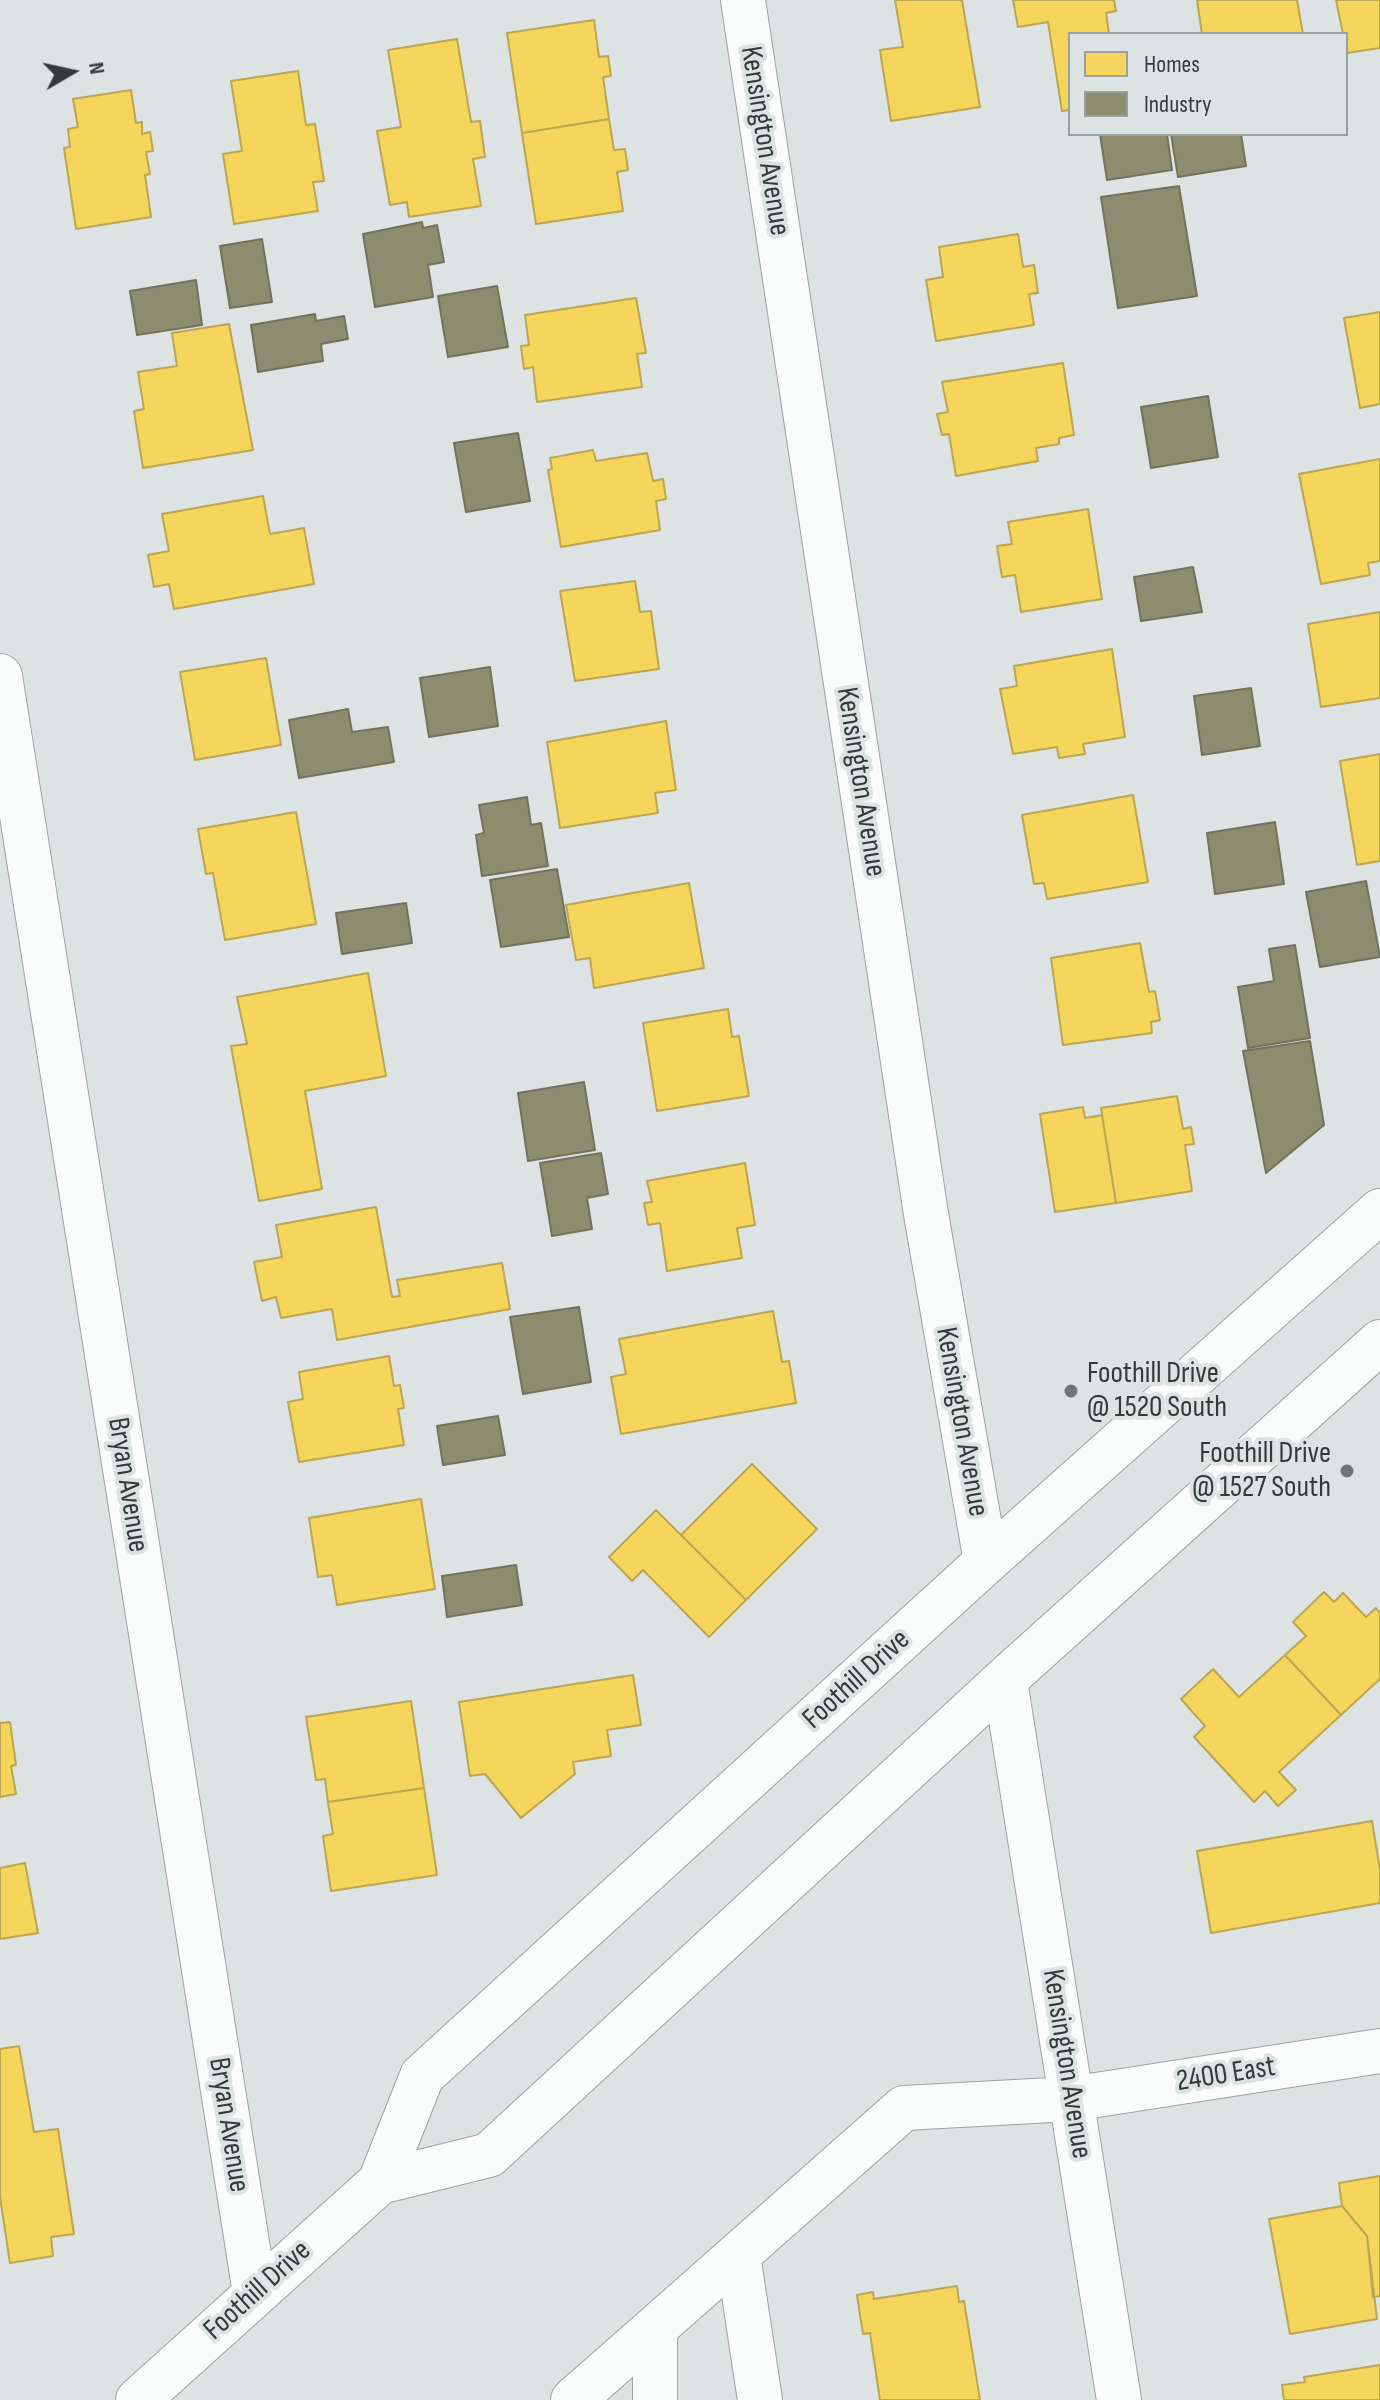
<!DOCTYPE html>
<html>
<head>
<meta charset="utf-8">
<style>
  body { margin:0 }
  #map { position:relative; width:1380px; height:2400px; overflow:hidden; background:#dde2e2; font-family:"Sofia Sans Condensed",sans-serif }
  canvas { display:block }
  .legend { position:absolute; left:1068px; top:32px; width:280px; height:104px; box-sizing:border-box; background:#dce3e3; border:2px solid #9a9f9f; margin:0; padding:10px 14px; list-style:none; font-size:24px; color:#363939 }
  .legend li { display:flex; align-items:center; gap:16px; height:40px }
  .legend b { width:40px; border:2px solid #9a9f9f }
  .north { position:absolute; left:32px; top:32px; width:80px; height:80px; -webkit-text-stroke:6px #dce3e3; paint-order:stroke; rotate:81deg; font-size:22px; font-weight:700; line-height:32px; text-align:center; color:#363939 }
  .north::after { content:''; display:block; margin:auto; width:28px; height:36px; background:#363939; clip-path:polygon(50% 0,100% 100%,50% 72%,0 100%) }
</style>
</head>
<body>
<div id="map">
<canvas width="1380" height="2400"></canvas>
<ul class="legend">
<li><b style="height:22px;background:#f6d55c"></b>Homes</li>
<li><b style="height:22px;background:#8c8c6e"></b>Industry</li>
</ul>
<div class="north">N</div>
</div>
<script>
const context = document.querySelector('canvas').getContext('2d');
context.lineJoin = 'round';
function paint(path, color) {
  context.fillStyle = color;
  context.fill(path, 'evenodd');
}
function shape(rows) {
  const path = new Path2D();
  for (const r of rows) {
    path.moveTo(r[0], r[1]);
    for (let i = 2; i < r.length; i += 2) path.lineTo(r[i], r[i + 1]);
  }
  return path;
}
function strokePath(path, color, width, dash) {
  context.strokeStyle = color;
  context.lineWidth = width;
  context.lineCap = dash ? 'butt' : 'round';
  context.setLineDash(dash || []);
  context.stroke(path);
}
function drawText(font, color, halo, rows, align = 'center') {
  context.font = font + ' "Sofia Sans Condensed",sans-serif';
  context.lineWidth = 8;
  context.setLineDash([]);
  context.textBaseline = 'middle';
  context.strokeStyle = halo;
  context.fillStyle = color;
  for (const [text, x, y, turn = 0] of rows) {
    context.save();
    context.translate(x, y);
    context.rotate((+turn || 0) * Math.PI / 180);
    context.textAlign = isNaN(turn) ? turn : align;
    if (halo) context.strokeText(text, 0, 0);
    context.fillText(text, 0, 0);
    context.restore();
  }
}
const homes = shape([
  [895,0,962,0,980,107,891,121,880,50,903,47,895,0],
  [1013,0,1114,0,1116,11,1106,13,1109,34,1070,34,1070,110,1062,111,1048,22,1018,27,1013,0],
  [1197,0,1297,0,1303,34,1202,34,1197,0],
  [1336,0,1380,0,1380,48,1347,53,1336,0],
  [594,20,599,57,608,56,611,76,603,77,609,119,522,133,507,33,594,20],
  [457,39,471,122,480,121,485,157,473,159,481,206,409,217,407,202,390,205,377,131,401,127,388,50,457,39],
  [298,71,306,125,315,124,324,181,313,182,318,211,234,224,223,154,242,151,231,81,298,71],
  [131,90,136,123,142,122,142,134,150,132,153,151,146,152,150,174,145,175,151,217,76,229,64,148,70,147,68,129,78,127,73,99,131,90],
  [609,119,614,150,625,149,628,170,617,172,623,211,536,224,522,133,609,119],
  [1018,234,1023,267,1034,265,1038,293,1029,294,1034,325,936,341,926,280,943,277,939,247,1018,234],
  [636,298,646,353,637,354,642,387,537,402,533,367,524,369,521,346,529,345,525,315,636,298],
  [1380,312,1380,404,1360,408,1344,318,1380,312],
  [229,324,253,450,143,468,134,411,144,409,138,372,177,366,172,333,229,324],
  [1063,363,1074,435,1059,438,1059,444,1036,448,1038,461,956,476,949,434,942,435,937,414,948,412,942,382,1063,363],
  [593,450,596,461,647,453,653,481,663,479,666,499,656,501,660,530,561,547,548,470,552,469,550,458,593,450],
  [1380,459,1380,561,1368,563,1370,575,1321,584,1299,474,1380,459],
  [263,496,270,534,304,528,314,584,174,609,169,584,154,587,148,555,169,551,162,514,263,496],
  [1088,509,1102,599,1021,612,1015,575,1002,577,997,546,1012,544,1008,522,1088,509],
  [635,581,640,612,651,611,659,669,575,681,560,591,635,581],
  [1380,612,1380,698,1321,707,1308,624,1380,612],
  [1112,649,1125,737,1083,744,1085,754,1059,758,1057,747,1013,754,1000,689,1017,686,1014,666,1112,649],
  [266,658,281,745,195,760,180,672,266,658],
  [666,721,676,790,655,793,658,813,560,828,547,742,666,721],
  [1380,754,1380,861,1357,865,1340,761,1380,754],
  [1133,795,1148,882,1047,899,1044,883,1034,884,1022,815,1133,795],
  [296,812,316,924,225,940,213,873,206,874,198,829,296,812],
  [689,883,704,968,594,988,590,958,576,960,566,905,689,883],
  [1140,943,1149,992,1155,991,1160,1020,1151,1022,1152,1033,1063,1045,1051,958,1140,943],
  [368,973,386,1076,305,1091,322,1189,259,1201,231,1046,247,1044,237,997,368,973],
  [728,1009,732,1037,739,1036,749,1096,657,1111,643,1023,728,1009],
  [1177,1096,1183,1129,1191,1127,1194,1144,1185,1145,1192,1191,1116,1203,1101,1108,1177,1096],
  [1083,1107,1085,1118,1102,1115,1116,1203,1055,1212,1040,1114,1083,1107],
  [745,1163,755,1225,737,1228,742,1258,667,1271,660,1223,648,1225,644,1203,652,1202,647,1181,745,1163],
  [376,1207,392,1297,400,1296,397,1280,502,1263,510,1309,337,1340,332,1309,281,1318,276,1297,262,1301,254,1262,282,1257,276,1225,376,1207],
  [773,1311,782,1362,789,1361,796,1403,621,1434,611,1377,626,1374,619,1339,773,1311],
  [389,1356,394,1386,400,1385,404,1408,398,1409,404,1445,299,1462,288,1402,303,1399,299,1372,389,1356],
  [752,1464,817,1529,746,1600,681,1535,752,1464],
  [421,1499,435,1589,337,1605,332,1575,318,1577,309,1518,421,1499],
  [656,1510,746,1600,709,1637,643,1570,632,1581,609,1557,656,1510],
  [1324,1592,1334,1602,1343,1593,1366,1617,1376,1608,1380,1613,1380,1679,1341,1715,1285,1655,1306,1636,1293,1622,1324,1592],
  [1285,1655,1341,1715,1279,1772,1296,1790,1278,1806,1265,1791,1254,1802,1194,1737,1205,1726,1181,1699,1213,1669,1239,1697,1285,1655],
  [633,1675,641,1725,607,1730,611,1756,573,1762,575,1774,521,1818,485,1774,470,1776,459,1702,633,1675],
  [411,1701,424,1788,328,1802,325,1779,316,1780,306,1717,411,1701],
  [10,1722,16,1765,11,1766,16,1794,0,1797,0,1723,10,1722],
  [424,1788,437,1875,331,1891,323,1836,333,1834,328,1802,424,1788],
  [1372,1821,1380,1870,1380,1903,1211,1933,1197,1851,1372,1821],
  [25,1863,38,1933,0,1939,0,1868,25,1863],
  [19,2046,34,2132,58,2129,74,2234,51,2237,53,2256,10,2263,0,2197,0,2049,19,2046],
  [1380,2176,1380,2296,1373,2297,1367,2236,1342,2206,1339,2183,1380,2176],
  [1342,2206,1367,2236,1377,2319,1290,2334,1269,2219,1342,2206],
  [957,2286,959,2302,964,2301,980,2400,880,2400,870,2333,863,2334,857,2295,873,2292,874,2299,957,2286],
  [1380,2365,1380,2400,1284,2400,1282,2385,1305,2382,1304,2377,1380,2365]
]);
const industry = shape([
  [1100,134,1167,134,1172,170,1107,180,1100,134],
  [1171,134,1241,134,1246,166,1178,177,1171,134],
  [1179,186,1197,296,1118,308,1101,197,1179,186],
  [422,222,423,228,437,225,444,262,428,265,433,297,375,307,363,234,422,222],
  [262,239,272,302,230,308,220,246,262,239],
  [196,280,202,325,137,335,130,291,196,280],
  [497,286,508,347,448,357,438,296,497,286],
  [315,314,316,321,344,316,348,339,321,344,323,361,258,372,251,325,315,314],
  [1208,396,1218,457,1151,468,1141,407,1208,396],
  [518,433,530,501,466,512,454,443,518,433],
  [1193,567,1202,612,1141,621,1134,577,1193,567],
  [490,667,498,726,429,737,420,678,490,667],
  [1251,688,1260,746,1202,755,1194,696,1251,688],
  [348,709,352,732,388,727,394,762,299,778,289,720,348,709],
  [527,797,531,825,541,823,548,866,482,876,476,835,484,833,479,805,527,797],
  [1275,822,1284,884,1215,894,1207,833,1275,822],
  [557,869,569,937,501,947,490,880,557,869],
  [1366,881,1380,957,1320,967,1306,892,1366,881],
  [406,903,412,943,342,954,336,913,406,903],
  [1295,945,1310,1038,1248,1048,1238,987,1274,981,1269,949,1295,945],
  [1310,1041,1324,1125,1266,1173,1243,1051,1310,1041],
  [584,1082,595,1150,528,1161,518,1093,584,1082],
  [601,1153,608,1194,587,1198,592,1229,552,1236,540,1163,601,1153],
  [579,1307,591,1382,523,1394,510,1317,579,1307],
  [498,1416,505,1455,443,1465,437,1426,498,1416],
  [516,1565,522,1605,447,1617,442,1576,516,1565]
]);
const minor = shape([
  [743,0,926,1214,986,1562],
  [0,676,255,2293],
  [1005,1681,1119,2400],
  [738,2255,760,2400],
  [573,2400,655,2328],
  [655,2400,655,2328,904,2108,1071,2099,1380,2051]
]);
const major = shape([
  [380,2182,489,2155,1011,1674,1380,1342],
  [138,2400,380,2182,422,2076,986,1562,1380,1211]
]);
const markers = [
  [1071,1391,8,"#707474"],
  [1347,1471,8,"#707474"]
];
const streetNames = [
  ["Kensington Avenue",764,141,81],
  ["Kensington Avenue",860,782,81],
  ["Kensington Avenue",961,1422,80],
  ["Bryan Avenue",127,1485,81],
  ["Foothill Drive",857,1680,-42],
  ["Kensington Avenue",1066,2064,81],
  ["2400 East",1226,2075,-9],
  ["Bryan Avenue",228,2125,81],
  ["Foothill Drive",258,2291,-42]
];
const poiNames = [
  ["Foothill Drive",1087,1374],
  ["@ 1520 South",1087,1408],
  ["Foothill Drive",1331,1454,"right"],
  ["@ 1527 South",1331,1488,"right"]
];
paint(homes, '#f6d55c');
strokePath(homes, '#bca652', 2);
paint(industry, '#8c8c6e');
strokePath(industry, '#72735e', 2);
strokePath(minor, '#9fa2a2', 46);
strokePath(major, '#9fa2a2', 46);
strokePath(minor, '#fafbfb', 44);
strokePath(major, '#fafbfb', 44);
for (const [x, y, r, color] of markers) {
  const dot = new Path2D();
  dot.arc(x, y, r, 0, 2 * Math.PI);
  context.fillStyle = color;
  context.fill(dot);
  strokePath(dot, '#dce3e3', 3);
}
drawText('30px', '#363939', '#dce3e3', streetNames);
drawText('30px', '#363939', '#dce3e3', poiNames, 'left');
</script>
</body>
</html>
